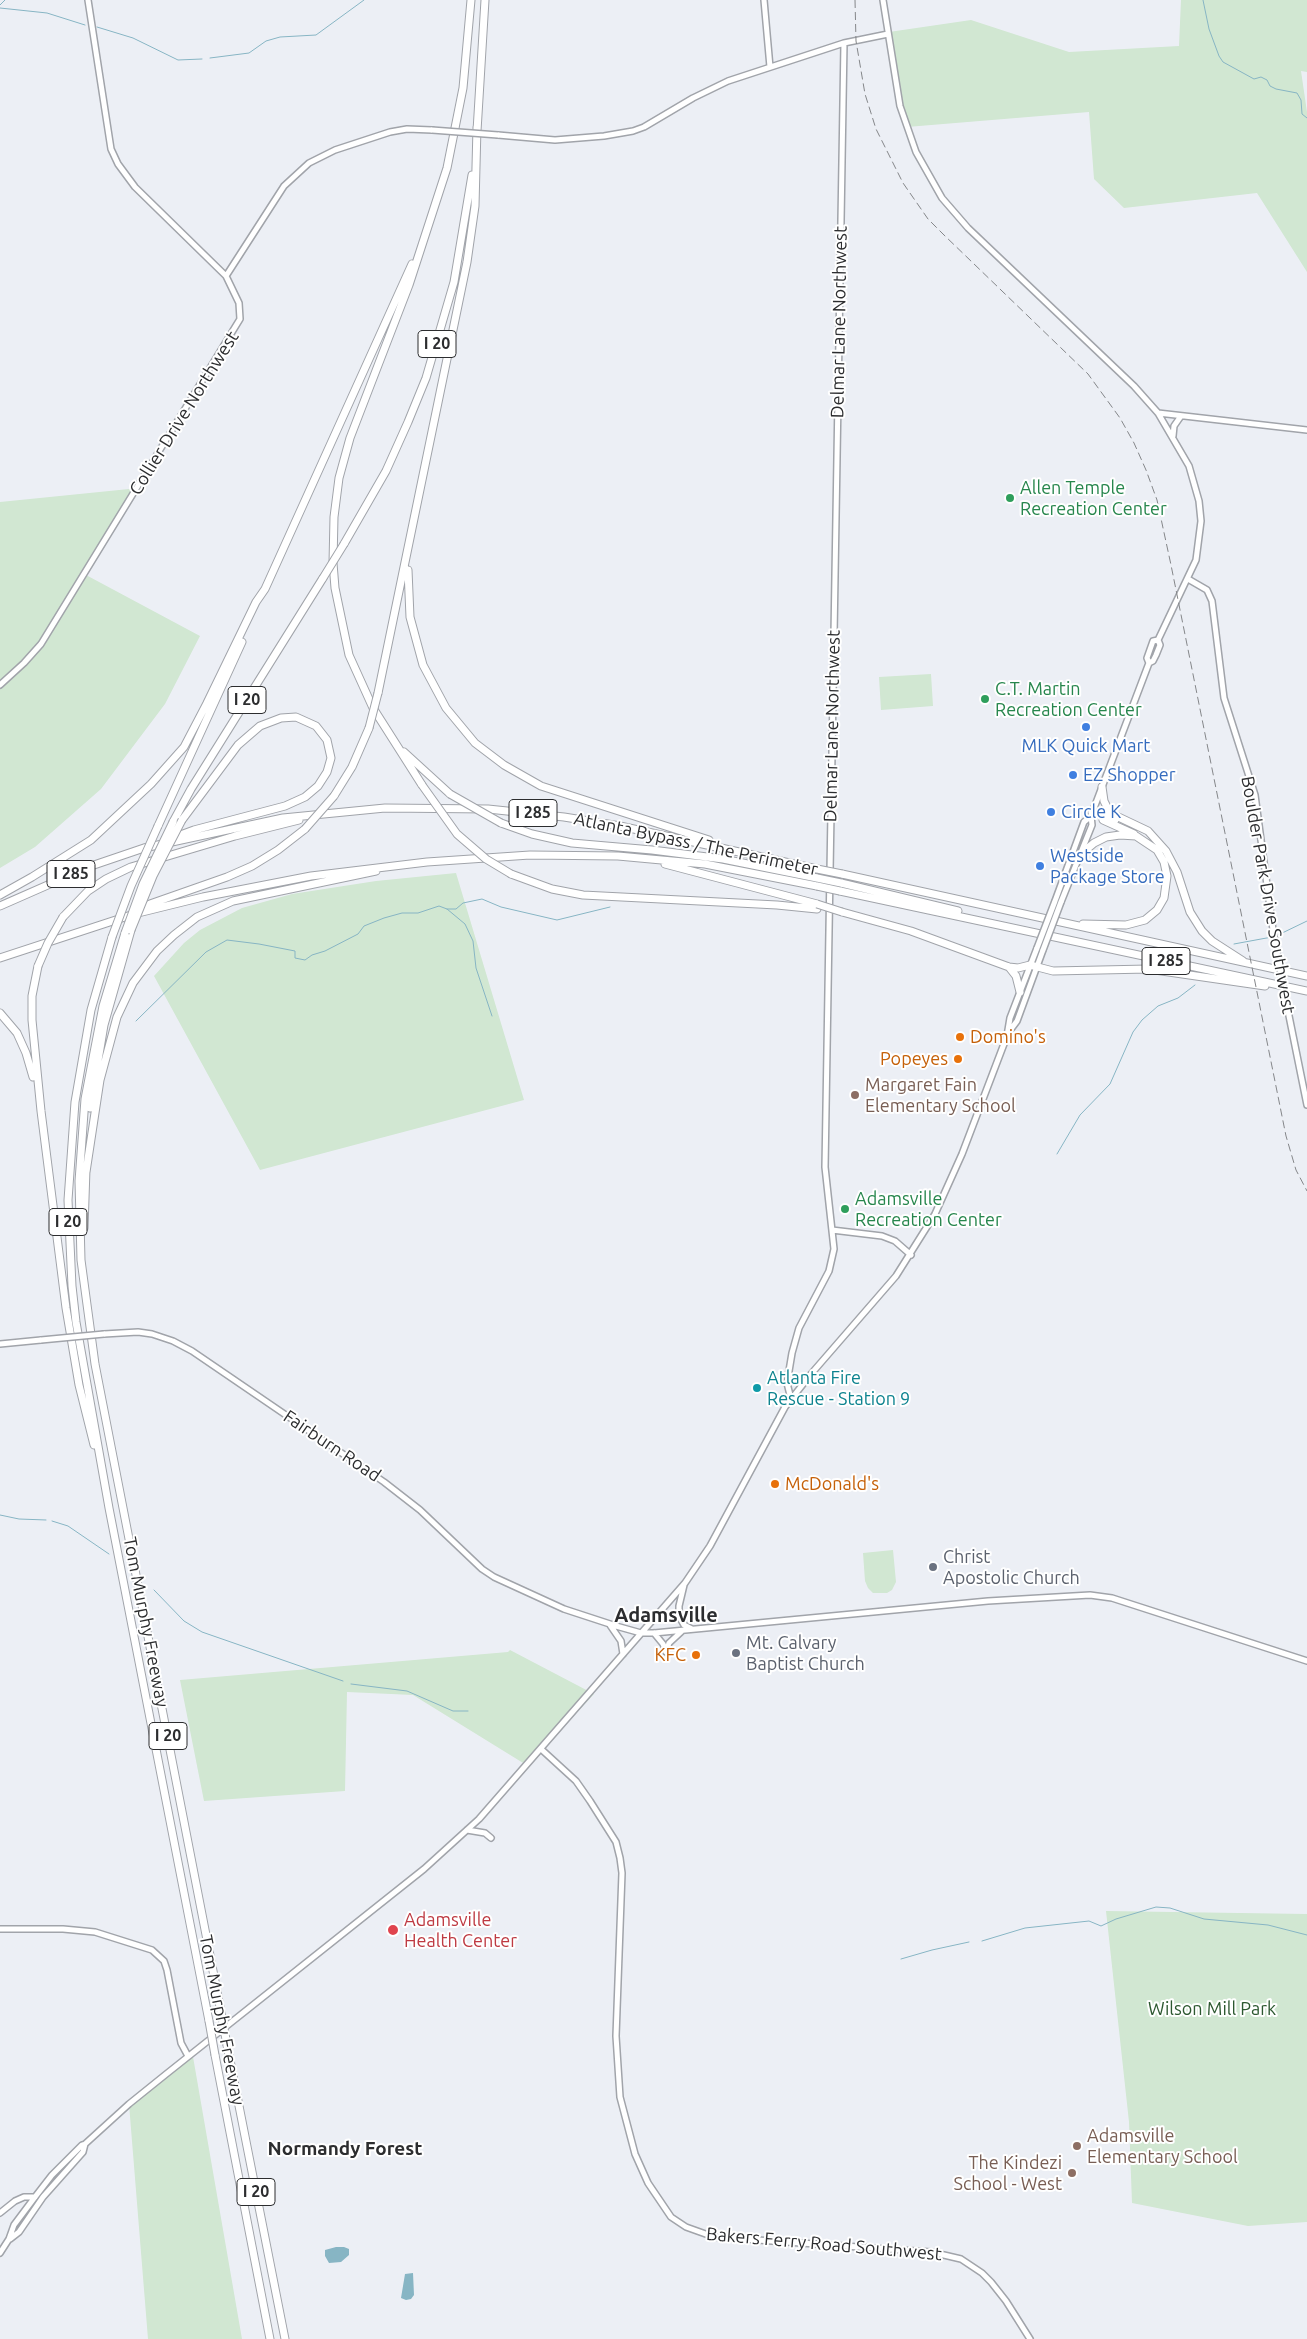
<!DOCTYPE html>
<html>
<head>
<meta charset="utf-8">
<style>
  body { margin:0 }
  canvas { display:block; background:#eceff5 }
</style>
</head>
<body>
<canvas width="1307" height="2339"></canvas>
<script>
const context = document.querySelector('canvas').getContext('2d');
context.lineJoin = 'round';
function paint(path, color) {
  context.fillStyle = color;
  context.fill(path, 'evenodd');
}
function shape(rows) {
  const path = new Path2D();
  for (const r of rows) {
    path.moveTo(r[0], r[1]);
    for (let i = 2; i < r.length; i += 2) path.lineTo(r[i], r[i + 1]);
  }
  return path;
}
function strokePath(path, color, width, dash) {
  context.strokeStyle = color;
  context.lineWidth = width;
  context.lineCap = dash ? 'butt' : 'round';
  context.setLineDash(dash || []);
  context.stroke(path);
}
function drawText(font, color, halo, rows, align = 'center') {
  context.font = font + ' Ubuntu,sans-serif';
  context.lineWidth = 4;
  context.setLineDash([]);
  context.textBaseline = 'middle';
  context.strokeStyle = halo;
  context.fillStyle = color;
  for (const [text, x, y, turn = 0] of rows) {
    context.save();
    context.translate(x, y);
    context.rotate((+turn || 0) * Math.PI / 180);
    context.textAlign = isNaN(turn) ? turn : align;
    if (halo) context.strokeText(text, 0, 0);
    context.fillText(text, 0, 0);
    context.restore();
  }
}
const green = shape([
  [1181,0,1307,0,1307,72,1301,71,1307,112,1307,272,1257,193,1124,208,1094,179,1089,112,907,127,889,32,971,20,1069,52,1179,46],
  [139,488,86,575,200,636,165,704,101,789,35,847,0,868,0,502],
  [931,674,933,706,881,710,879,677],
  [456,873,524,1100,260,1170,154,976,184,943,200,930,242,908,292,894,376,881],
  [893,1550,896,1582,892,1590,887,1593,873,1593,868,1588,865,1581,863,1553],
  [510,1650,594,1694,528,1766,413,1695,347,1692,345,1791,204,1801,180,1680,508,1652],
  [1106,1911,1307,1914,1307,2222,1248,2226,1132,2203,1129,2122],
  [192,2051,242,2339,148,2339,129,2104]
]);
const water = shape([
  [336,2247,344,2247,349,2249,349,2255,341,2262,329,2263,325,2256,325,2250],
  [413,2273,414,2295,411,2299,406,2300,401,2298,405,2274]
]);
const stream = shape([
  [1203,0,1209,29,1219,56,1223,62,1254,79,1261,77,1267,80,1270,86,1276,89,1297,93,1301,100,1302,114,1307,118],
  [0,5,5,0],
  [0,8,47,13,85,25],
  [97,27,133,38,178,60,202,59],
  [210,58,249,53,266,41,280,37,316,35,364,0],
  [447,909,456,909,463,903,482,899,501,907,557,920,610,907],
  [1276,936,1307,921],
  [1234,944,1272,937],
  [136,1021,206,952,227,940,259,944,295,951,295,958,305,960,312,955,325,951,358,934,364,926,384,918,402,913,418,913,439,906,447,909,465,924,473,941,476,968,492,1016],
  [1057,1154,1080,1115,1110,1084,1133,1032,1142,1020,1158,1006,1178,998,1195,985],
  [0,1515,19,1519,46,1520],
  [52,1521,68,1526,109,1554],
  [154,1590,184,1621,202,1632,343,1681],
  [351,1684,407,1691,453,1711,468,1711],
  [982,1941,1025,1928,1089,1921,1101,1926,1116,1919,1156,1907,1170,1908,1204,1919,1268,1925,1307,1935],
  [901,1959,932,1950,969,1942]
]);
const secondary = shape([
  [764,0,770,67],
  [883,0,900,106,916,152,942,198,968,228,1134,386,1158,413,1189,466,1199,501,1201,521,1196,560,1158,640,1153,641,1147,658,1149,663,1091,816,1084,822,1055,901],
  [498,135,555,140,604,136,633,131,644,127,693,98,728,81,844,43,888,34],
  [226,276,284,186,309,163,335,150,390,132,407,129,432,130],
  [1158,413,1307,430],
  [1173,436,1174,426,1181,416],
  [1188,579,1207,590,1212,601,1224,698,1255,795,1273,930],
  [1149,663,1153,661,1156,655,1160,645,1158,640],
  [0,685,24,663,41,644,240,319,239,303,226,276,135,187,118,164,111,149,88,0],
  [1061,902,1092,825,1091,816],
  [1286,1001,1307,1105],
  [1008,1033,1017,1021,1043,950],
  [832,1230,882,1236,895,1241,911,1255],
  [104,1334,138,1332,152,1334,173,1341,192,1351,384,1482,420,1510,482,1569,494,1577,564,1609,616,1626,641,1633,654,1633,988,1601,1090,1595,1112,1598,1307,1661],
  [0,1344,41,1340],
  [791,1399,787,1383,792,1353,799,1328,829,1271,834,1249,825,1167,844,43],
  [684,1585,679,1606,679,1616,684,1625,692,1629],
  [610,1625,621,1641,623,1654],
  [654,1633,663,1644,666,1651],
  [666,1652,669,1643,682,1631],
  [541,1749,576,1781,590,1801,616,1842,620,1858,622,1873,616,2036,620,2097,635,2154,648,2183,671,2217,686,2227,714,2237,931,2252,961,2259,982,2273,991,2282,1006,2301,1030,2339],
  [467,1830,485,1833,491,1838],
  [0,1929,63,1929,95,1932,152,1950,164,1961,167,1970,181,2043,188,2056],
  [0,2213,15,2201,24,2197,35,2197],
  [10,2239,19,2232,43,2197,83,2152,85,2144],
  [0,2253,9,2239,14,2225,35,2197,52,2175,82,2145,85,2144,129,2104,165,2075,424,1869,479,1819,685,1583,710,1546,785,1407,811,1374,896,1276,935,1214,962,1154,1007,1036,1010,1018,1037,948]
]);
const highway = shape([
  [477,131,485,0],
  [344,544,386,471,408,422,426,378,454,282,472,175],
  [408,570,410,617,423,665,446,708,475,743,504,765,541,786,709,840],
  [378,693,467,262,475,206,477,127],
  [404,752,450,794],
  [422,785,373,708,349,655,335,588,333,563,334,517,339,478,350,438,409,285,447,168,463,88,471,0],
  [1102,787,1104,801,1110,813,1148,831,1166,851,1177,872,1190,912,1202,931,1212,941,1243,961],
  [334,796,352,767,369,728],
  [1092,812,1115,820],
  [1103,820,1134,834],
  [173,822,191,789,323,578],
  [501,823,532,834,572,843,652,850,723,859,817,878],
  [158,826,242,642],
  [175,837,194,830,285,806,305,797,318,786,327,772,331,758,327,740,316,726,296,717,281,718,260,726,238,745,182,820],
  [1081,854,1094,843,1106,837,1120,835,1136,836,1157,850,1164,862,1167,876,1164,898,1157,910,1145,920,1126,925,1083,924],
  [665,864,817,904],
  [511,874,552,889,583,895,777,905,817,909],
  [842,874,1307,976],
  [841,883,958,911],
  [840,891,1307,991],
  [0,895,32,877,91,840,151,784,184,747,207,703,256,602,265,589,412,264],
  [0,906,91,866,144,848,283,818,385,808,488,809,564,817,620,826,817,869],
  [139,911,150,904,227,877,252,866,278,850,305,829],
  [842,912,911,931,1009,967,1018,968,1030,965,1053,971,1148,969,1265,986],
  [63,917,88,891,106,879,131,867,235,836,299,820],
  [125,933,103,1006,85,1099,79,1181,81,1260,95,1364,221,2012],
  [112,937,91,1010,75,1102,68,1200,72,1286,76,1322,109,1508,209,2021],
  [0,958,134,914,203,897,311,876,427,862,530,855,618,856,705,864,817,886],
  [38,966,32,996,32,1020,41,1111,66,1308,79,1385,94,1445],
  [1009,967,1016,976,1020,992],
  [0,1013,17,1033,26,1053,33,1077],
  [90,1108,104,1025,131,930],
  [86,1172,100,1080,117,1017,133,983,157,951,174,935,197,917,233,901,376,871],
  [84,1228,86,1169],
  [227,2045,285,2339],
  [215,2055,270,2339]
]);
const rail = shape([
  [855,0,856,41,865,94,876,129,903,183,928,219,944,235,1088,374,1120,418,1134,443,1146,470,1157,500,1171,565,1286,1136,1296,1170,1307,1191]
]);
const secondaryBridge = shape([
  [432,130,498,135],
  [1273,930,1286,1001],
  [1037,948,1055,901],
  [1043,950,1061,902],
  [41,1340,104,1334]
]);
const highwayBridge = shape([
  [323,578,344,544],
  [369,728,378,693],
  [422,785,457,834,486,859,511,874],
  [450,794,501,823],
  [305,829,334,796],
  [817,869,842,874],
  [817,878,841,883],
  [817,886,840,891],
  [817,904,842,912],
  [131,930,153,876,182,820],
  [125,933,143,884,173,822],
  [112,937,131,886,158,826],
  [38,966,48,943,63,917],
  [221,2012,227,2045],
  [209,2021,215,2055]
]);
const markers = [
  [1010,498,5,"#2e9e5b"],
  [985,699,5,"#2e9e5b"],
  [1086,727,5,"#3f7fe0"],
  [1073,775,5,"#3f7fe0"],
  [1051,812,5,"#3f7fe0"],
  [1040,866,5,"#3f7fe0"],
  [960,1037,5,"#e8710a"],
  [958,1059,5,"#e8710a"],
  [855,1095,5,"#8d6e63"],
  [845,1209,5,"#2e9e5b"],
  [757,1388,5,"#0f9aa8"],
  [775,1484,5,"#e8710a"],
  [933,1567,5,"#6b7280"],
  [736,1653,5,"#6b7280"],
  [696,1655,5,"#e8710a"],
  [393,1930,6,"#e0444e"],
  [1077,2146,5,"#8d6e63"],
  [1072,2173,5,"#8d6e63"]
];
const shields = [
  [437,344,38],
  [247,700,38],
  [533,813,48],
  [71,874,48],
  [1166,961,48],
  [68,1222,38],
  [168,1736,38],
  [256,2192,38]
];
const shieldNames = [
  ["I 20",437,344],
  ["I 20",247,700],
  ["I 285",533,813],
  ["I 285",71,874],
  ["I 285",1166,961],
  ["I 20",68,1222],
  ["I 20",168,1736],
  ["I 20",256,2192]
];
const streetNames = [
  ["Delmar Lane Northwest",839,322,-89],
  ["Collier Drive Northwest",184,413,-58],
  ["Delmar Lane Northwest",832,726,-89],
  ["Atlanta Bypass / The Perimeter",696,844,12],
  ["Boulder Park Drive Southwest",1268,895,80],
  ["Fairburn Road",332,1446,34],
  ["Tom Murphy Freeway",146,1622,79],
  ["Tom Murphy Freeway",222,2020,79],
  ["Bakers Ferry Road Southwest",824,2244,5]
];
const leisureNames = [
  ["Allen Temple",1020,488],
  ["Recreation Center",1020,509],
  ["C.T. Martin",995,689],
  ["Recreation Center",995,710],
  ["Adamsville",855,1199],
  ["Recreation Center",855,1220]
];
const shopNames = [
  ["MLK Quick Mart",1086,746,"center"],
  ["EZ Shopper",1083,775],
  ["Circle K",1061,812],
  ["Westside",1050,856],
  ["Package Store",1050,877]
];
const foodNames = [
  ["Domino's",970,1037],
  ["Popeyes",948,1059,"right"],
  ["McDonald's",785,1484],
  ["KFC",686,1655,"right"]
];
const educationNames = [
  ["Margaret Fain",865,1085],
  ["Elementary School",865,1106],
  ["Adamsville",1087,2136],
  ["Elementary School",1087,2157],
  ["The Kindezi",1062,2163,"right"],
  ["School - West",1062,2184,"right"]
];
const cultureNames = [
  ["Atlanta Fire",767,1378],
  ["Rescue - Station 9",767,1399]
];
const worshipNames = [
  ["Christ",943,1557],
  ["Apostolic Church",943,1578],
  ["Mt. Calvary",746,1643],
  ["Baptist Church",746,1664]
];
const healthNames = [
  ["Adamsville",404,1920],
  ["Health Center",404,1941]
];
const parkNames = [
  ["Wilson Mill Park",1212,2009]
];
const neighbourhoodNames = [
  ["Normandy Forest",345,2149]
];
const quarterNames = [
  ["Adamsville",666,1615]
];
paint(green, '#d1e7d2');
paint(water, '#87b5c4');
strokePath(stream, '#87b5c4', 1);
strokePath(secondary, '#a1a4aa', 8);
strokePath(highway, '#a1a4aa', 9);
strokePath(secondary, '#fff', 5);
strokePath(highway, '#fff', 7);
strokePath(rail, '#848689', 1, [8, 4]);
strokePath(secondaryBridge, '#a1a4aa', 8, []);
strokePath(highwayBridge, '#a1a4aa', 9, []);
strokePath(secondaryBridge, '#fff', 5);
strokePath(highwayBridge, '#fff', 7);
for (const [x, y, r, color] of markers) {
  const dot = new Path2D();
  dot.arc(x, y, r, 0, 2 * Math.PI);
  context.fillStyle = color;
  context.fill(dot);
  strokePath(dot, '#fff', 2);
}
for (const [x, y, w] of shields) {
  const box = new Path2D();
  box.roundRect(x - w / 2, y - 13.5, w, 27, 4);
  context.fillStyle = '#fff';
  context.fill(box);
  strokePath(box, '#2c2d2f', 1);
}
drawText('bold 16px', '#2c2d2f', null, shieldNames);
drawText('18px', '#2c2d2f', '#fff', streetNames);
drawText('18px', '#27864d', '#fff', leisureNames, 'left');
drawText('18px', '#366cbe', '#fff', shopNames, 'left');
drawText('18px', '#c56008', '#fff', foodNames, 'left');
drawText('18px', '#785e54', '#fff', educationNames, 'left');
drawText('18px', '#0d838f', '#fff', cultureNames, 'left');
drawText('18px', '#5b616d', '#fff', worshipNames, 'left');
drawText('18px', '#be3a42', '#fff', healthNames, 'left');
drawText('18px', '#2c5830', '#fff', parkNames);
drawText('bold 19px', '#2c2d2f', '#fff', neighbourhoodNames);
drawText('bold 20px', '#2c2d2f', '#fff', quarterNames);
</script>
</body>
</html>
